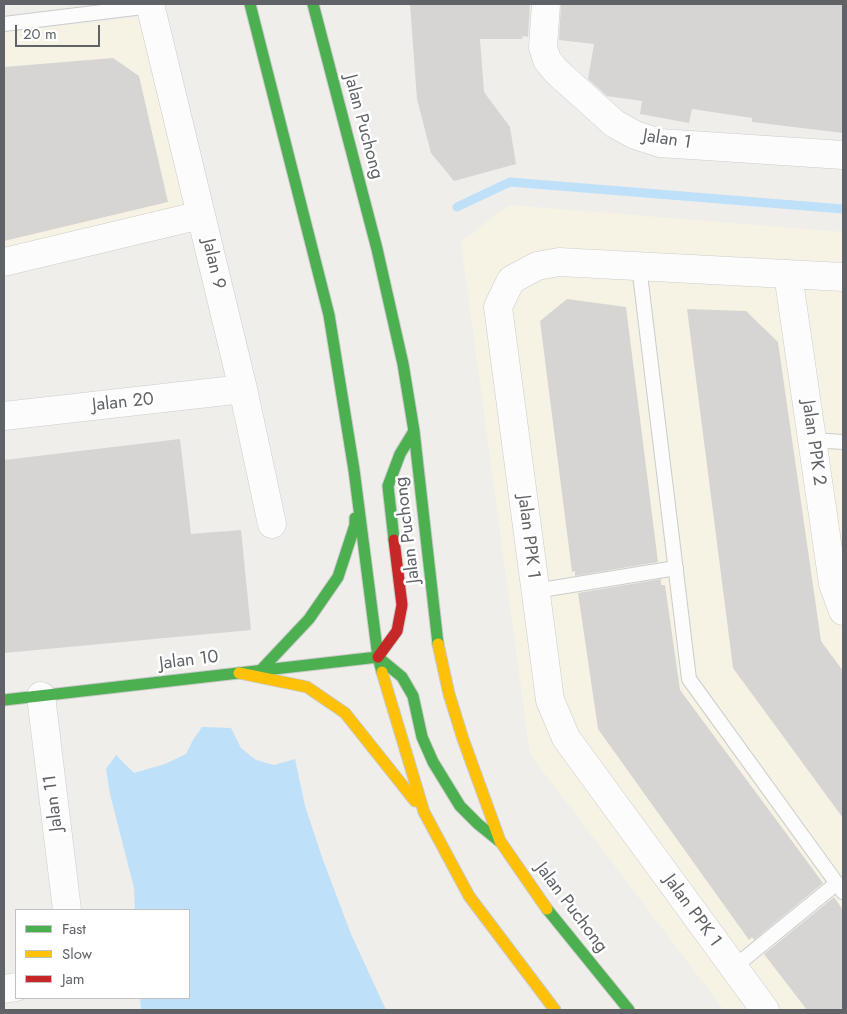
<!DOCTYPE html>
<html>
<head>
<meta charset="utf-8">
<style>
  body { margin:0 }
  #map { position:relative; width:847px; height:1014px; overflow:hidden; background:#efeeea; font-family:Jost,sans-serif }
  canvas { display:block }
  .frame { position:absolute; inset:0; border:5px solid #5f6368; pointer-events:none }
  .legend { position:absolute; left:15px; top:909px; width:175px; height:90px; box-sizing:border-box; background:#fff; border:1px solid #bfc1c3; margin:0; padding:6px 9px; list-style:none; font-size:15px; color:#5f6368 }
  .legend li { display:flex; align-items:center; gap:10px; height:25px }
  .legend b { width:25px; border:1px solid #bfc1c3 }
  .scale { position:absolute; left:15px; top:25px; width:85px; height:22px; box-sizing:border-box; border:2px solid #5f6368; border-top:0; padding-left:6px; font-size:15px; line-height:18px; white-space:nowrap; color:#5f6368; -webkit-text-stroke:4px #fff; paint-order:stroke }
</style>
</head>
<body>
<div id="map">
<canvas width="847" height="1014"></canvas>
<div class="frame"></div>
<ul class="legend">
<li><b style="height:6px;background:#4caf50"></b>Fast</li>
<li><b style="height:6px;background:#ffc107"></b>Slow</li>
<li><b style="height:6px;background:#c62828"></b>Jam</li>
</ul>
<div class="scale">20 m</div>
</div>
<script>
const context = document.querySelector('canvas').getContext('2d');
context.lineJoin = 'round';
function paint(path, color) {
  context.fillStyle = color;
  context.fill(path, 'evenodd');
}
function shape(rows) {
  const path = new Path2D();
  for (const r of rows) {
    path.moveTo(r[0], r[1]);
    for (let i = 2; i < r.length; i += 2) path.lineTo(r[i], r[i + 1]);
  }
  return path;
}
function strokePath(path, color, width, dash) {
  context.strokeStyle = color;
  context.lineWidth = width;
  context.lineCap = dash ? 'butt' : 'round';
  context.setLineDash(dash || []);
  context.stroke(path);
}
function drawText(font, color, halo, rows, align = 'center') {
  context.font = font + ' Jost,sans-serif';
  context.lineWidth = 5;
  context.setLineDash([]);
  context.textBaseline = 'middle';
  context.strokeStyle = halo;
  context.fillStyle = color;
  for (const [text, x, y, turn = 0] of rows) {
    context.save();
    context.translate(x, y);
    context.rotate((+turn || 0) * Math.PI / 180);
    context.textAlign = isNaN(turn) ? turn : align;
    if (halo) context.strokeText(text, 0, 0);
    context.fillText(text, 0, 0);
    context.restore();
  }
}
const commercial = shape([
  [142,17,187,204,4,250,4,32],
  [509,205,843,232,843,1010,724,1010,530,754,461,242]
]);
const water = shape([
  [202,727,231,728,241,748,256,760,274,765,295,759,305,806,323,860,351,934,386,1010,141,1010,140,998,189,998,189,910,135,910,134,888,110,794,106,769,116,755,134,773,165,764,186,754,193,740]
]);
const stream = shape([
  [457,207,510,182,843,209]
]);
const building = shape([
  [410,4,530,4,528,37,523,36,522,39,480,39,484,92,510,127,516,164,454,181,431,153,417,99],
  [561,4,843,4,843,133,752,122,752,118,692,109,689,123,640,114,642,101,607,96,588,79,594,44,559,40],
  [113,58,139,76,168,202,4,241,4,67],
  [567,299,626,307,658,562,575,576,575,571,572,572,540,321],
  [687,309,746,311,778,342,821,641,843,671,843,818,733,668],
  [180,439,191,534,241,530,251,630,4,653,4,460],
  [661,579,661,585,665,585,680,690,823,883,754,940,752,937,749,940,598,729,578,593],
  [834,897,843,910,843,1010,807,1010,764,954]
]);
const lane = shape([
  [4,24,151,6],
  [639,266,689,679,843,892],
  [812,440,843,442],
  [535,591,676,568],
  [733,968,837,883]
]);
const street = shape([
  [150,4,243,389,272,524],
  [546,4,543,47,547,60,557,72,615,124,635,135,660,143,843,155],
  [4,262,201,215],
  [788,274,833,584,843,611],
  [4,416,243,389],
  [41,696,67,910],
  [4,989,16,987],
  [765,1010,566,738,550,700,498,307,511,280,537,266,559,262,843,277]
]);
const fast = shape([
  [250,4,329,315,354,470,378,657,382,672],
  [313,4,377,249,403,364,414,431,438,644],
  [394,540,388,486,400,454,414,431],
  [379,658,402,677,413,696,422,737,433,762,460,806,478,824,499,841],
  [261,670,309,619,338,577,355,525,355,518],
  [4,700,378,657],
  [547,909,629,1010]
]);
const slow = shape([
  [438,644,449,694,463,739,500,841,547,909],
  [382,672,424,812,469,896,555,1010],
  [239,673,307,687,345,713,415,801]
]);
const jam = shape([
  [378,657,397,631,402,605,394,540]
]);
const streetNames = [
  ["Jalan Puchong",363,127,75],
  ["Jalan 1",667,140,9],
  ["Jalan 9",213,264,77],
  ["Jalan 20",123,403,-6],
  ["Jalan PPK 2",813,443,82],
  ["Jalan Puchong",408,530,-97],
  ["Jalan PPK 1",528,537,83],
  ["Jalan 10",189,661,-7],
  ["Jalan 11",54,803,-97],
  ["Jalan Puchong",571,908,53],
  ["Jalan PPK 1",692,911,54]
];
paint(commercial, '#f7f3e4');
paint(water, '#bfe0f9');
strokePath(stream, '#bfe0f9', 9);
paint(building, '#d6d5d3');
strokePath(lane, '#cbcccc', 16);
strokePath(street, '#cbcccc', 29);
strokePath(fast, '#cacacb', 13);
strokePath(slow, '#cacacb', 13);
strokePath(jam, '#cacacb', 13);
strokePath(lane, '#fdfcfc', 14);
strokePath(street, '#fdfcfc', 28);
strokePath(fast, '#4caf50', 11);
strokePath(slow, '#ffc107', 11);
strokePath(jam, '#c62828', 11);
drawText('18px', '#5f6368', '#fff', streetNames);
</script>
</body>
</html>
